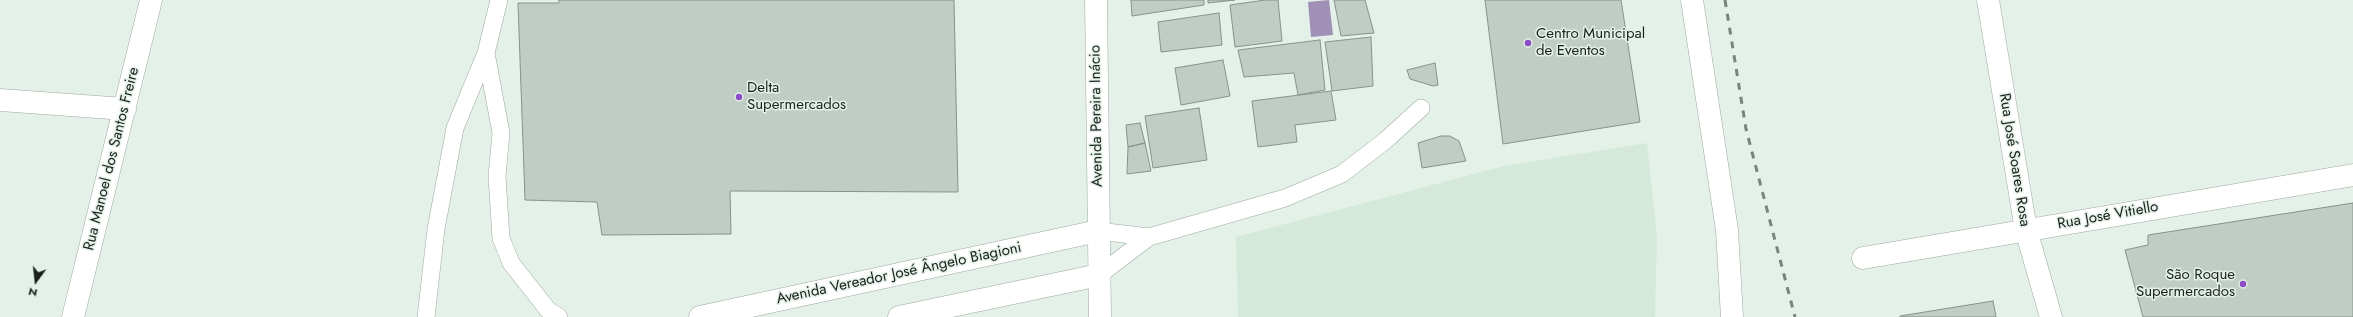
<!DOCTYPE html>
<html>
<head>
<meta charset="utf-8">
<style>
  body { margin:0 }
  #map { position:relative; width:2353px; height:317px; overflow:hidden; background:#e4f1e8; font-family:Jost,sans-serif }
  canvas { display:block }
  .north { position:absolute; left:16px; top:261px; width:40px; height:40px; -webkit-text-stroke:3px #e4f1e8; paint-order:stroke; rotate:195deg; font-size:11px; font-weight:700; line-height:16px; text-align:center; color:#1a1f1c }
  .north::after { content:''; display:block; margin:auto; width:14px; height:18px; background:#1a1f1c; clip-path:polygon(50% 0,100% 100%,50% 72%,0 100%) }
</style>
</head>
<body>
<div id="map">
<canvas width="2353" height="317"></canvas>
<div class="north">N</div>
</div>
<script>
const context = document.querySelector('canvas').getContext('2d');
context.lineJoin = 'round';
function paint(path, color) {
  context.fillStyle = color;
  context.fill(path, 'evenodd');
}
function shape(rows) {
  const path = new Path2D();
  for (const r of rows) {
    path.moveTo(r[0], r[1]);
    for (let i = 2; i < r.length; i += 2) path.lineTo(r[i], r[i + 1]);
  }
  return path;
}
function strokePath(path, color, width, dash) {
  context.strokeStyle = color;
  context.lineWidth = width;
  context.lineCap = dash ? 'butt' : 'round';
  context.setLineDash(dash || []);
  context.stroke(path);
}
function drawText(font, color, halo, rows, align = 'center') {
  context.font = font + ' Jost,sans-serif';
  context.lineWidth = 3;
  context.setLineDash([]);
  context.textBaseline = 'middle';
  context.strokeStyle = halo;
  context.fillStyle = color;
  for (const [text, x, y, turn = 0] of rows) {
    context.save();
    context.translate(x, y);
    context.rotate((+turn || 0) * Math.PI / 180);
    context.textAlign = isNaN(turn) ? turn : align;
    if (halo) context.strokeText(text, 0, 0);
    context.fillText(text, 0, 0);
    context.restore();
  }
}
const built = shape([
  [1647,143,1657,238,1655,317,1238,317,1236,237,1504,166]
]);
const water = shape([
  [1329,0,1333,35,1311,37,1308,2]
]);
const building = shape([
  [559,0,954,0,958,192,730,191,731,234,602,235,597,202,525,200,518,3,559,3,559,0],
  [1131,0,1204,0,1204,5,1132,16,1131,0],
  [1208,0,1235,0,1208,3,1208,0],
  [1265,0,1278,0,1282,41,1235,47,1230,5,1265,0],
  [1334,0,1365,0,1374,33,1341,36,1334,0],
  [1485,0,1621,0,1640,122,1503,144,1485,0],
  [1219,13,1222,45,1161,52,1158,22,1219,13],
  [1371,37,1373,86,1332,91,1325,42,1371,37],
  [1320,40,1325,90,1298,95,1294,73,1244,77,1238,50,1320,40],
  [1223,60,1230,96,1181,105,1175,68,1223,60],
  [1435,63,1438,85,1433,86,1410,79,1407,70,1435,63],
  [1331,91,1336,120,1295,125,1297,142,1258,147,1252,101,1331,91],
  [1199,108,1207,160,1153,168,1145,116,1199,108],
  [1140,123,1145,143,1128,147,1126,125,1140,123],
  [1441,136,1450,136,1459,141,1466,161,1422,168,1418,143,1441,136],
  [1145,143,1151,171,1127,174,1128,147,1145,143],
  [2353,203,2353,317,2143,317,2125,250,2148,245,2148,235,2353,203],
  [1993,301,1996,317,1900,317,1900,316,1993,301]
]);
const service = shape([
  [486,53,501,133,497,176,501,238,511,263,548,310,559,317],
  [1098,231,1149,237],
  [1099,275,1149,237,1285,198,1342,174,1386,140,1421,108],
  [426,317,436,229,455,128,486,53,499,0]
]);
const minor = shape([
  [1692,0,1727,230,1732,317],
  [1988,0,2026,230,2051,317],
  [1863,258,2353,175],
  [700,317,1098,231],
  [899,317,1099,275]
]);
const tertiary = shape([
  [1096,0,1100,317]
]);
const secondary = shape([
  [0,100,125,109],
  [73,317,151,0]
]);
const rail = shape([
  [1725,0,1746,129,1795,317]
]);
const markers = [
  [1528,43,4,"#8b4dc3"],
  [739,97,4,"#8b4dc3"],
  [2243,284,4,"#8b4dc3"]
];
const poiNames = [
  ["Centro Municipal",1536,34],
  ["de Eventos",1536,51],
  ["Delta",747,88],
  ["Supermercados",747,105],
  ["São Roque",2235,275,"right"],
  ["Supermercados",2235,292,"right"]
];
const streetNames = [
  ["Avenida Pereira Inácio",1097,116,-91],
  ["Rua Manoel dos Santos Freire",112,159,-76],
  ["Rua José Soares Rosa",2014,160,81],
  ["Rua José Vitiello",2108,216,-10],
  ["Avenida Vereador José Ângelo Biagioni",899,274,-12]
];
paint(built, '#d5e9db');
paint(water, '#a08fb6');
paint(building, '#c0cdc4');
strokePath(building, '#86928a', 1);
strokePath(service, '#9da9a1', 18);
strokePath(minor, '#9da9a1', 23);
strokePath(tertiary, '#9da9a1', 23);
strokePath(secondary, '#9da9a1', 23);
strokePath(service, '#fff', 17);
strokePath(minor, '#fff', 22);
strokePath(tertiary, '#fff', 22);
strokePath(secondary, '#fff', 22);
strokePath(rail, '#7a837d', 3, [7, 7]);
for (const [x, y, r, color] of markers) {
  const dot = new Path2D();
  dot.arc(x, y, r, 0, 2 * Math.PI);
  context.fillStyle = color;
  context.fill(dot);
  strokePath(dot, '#e4f1e8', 1.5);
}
drawText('15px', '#1a1f1c', '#e4f1e8', poiNames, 'left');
drawText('15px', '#1a1f1c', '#e4f1e8', streetNames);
</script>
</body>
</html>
